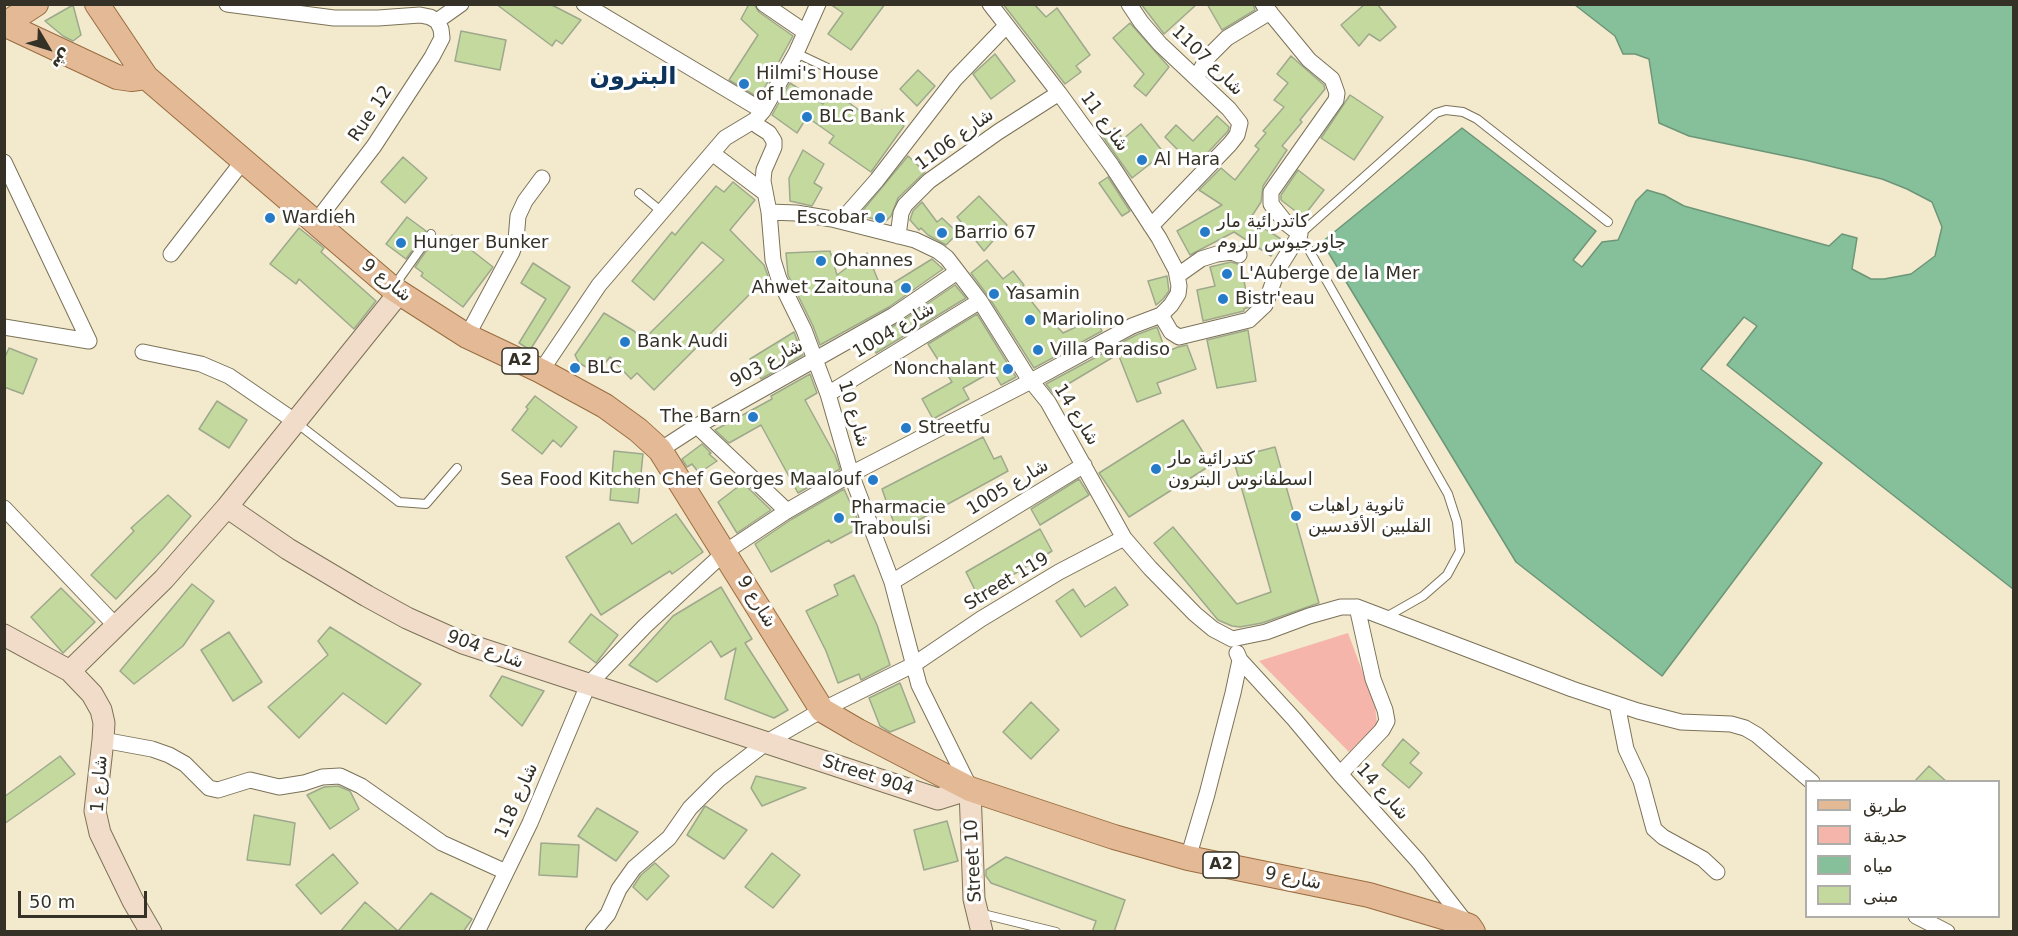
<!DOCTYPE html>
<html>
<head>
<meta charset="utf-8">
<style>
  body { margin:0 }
  #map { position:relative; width:2018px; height:936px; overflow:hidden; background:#f3eacd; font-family:"DejaVu Sans",Vazirmatn,sans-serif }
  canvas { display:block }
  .frame { position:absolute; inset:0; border:6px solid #353126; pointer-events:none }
  .legend { position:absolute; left:1805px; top:780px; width:195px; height:138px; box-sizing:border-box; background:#fff; border:2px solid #aeada8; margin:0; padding:8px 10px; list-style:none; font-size:18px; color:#353126 }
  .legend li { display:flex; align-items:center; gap:12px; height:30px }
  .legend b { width:30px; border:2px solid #aeada8 }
  .north { position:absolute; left:18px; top:18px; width:60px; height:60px; -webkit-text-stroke:4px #fff; paint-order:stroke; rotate:128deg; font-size:16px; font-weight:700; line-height:24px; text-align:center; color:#353126 }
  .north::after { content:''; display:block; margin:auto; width:21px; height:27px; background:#353126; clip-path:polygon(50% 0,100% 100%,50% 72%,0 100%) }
  .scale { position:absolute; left:18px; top:891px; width:129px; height:27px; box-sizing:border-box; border:3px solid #353126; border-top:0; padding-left:8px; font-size:18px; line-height:21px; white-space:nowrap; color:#353126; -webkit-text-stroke:4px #fff; paint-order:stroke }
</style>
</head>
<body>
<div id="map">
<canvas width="2018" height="936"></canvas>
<div class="frame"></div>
<ul class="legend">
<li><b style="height:8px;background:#e3ba95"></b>طريق</li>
<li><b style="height:16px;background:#f6b5ab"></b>حديقة</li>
<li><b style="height:16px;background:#85c09a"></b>مياه</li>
<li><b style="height:16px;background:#c4d99d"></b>مبنى</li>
</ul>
<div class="north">ش</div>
<div class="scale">50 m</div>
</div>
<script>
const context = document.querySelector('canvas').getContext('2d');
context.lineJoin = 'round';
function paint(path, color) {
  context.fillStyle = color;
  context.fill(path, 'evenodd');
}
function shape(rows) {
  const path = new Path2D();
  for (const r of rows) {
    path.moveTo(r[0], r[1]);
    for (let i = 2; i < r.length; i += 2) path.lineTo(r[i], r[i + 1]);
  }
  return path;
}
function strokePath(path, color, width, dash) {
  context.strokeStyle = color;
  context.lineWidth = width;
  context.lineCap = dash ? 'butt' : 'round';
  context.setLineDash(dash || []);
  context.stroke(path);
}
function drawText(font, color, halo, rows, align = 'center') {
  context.font = font + ' "DejaVu Sans",Vazirmatn,sans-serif';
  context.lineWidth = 6;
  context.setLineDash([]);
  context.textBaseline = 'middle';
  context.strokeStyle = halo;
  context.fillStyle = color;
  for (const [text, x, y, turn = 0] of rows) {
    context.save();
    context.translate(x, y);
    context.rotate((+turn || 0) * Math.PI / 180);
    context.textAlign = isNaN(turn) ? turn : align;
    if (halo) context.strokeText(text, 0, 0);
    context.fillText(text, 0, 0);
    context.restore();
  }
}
const green = shape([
  [1348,633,1375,705,1377,724,1349,752,1259,661]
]);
const water = shape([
  [1575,5,2013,5,2013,589,1727,365,1757,326,1744,317,1701,369,1822,463,1662,676,1516,562,1322,242,1462,128,1596,231,1573,260,1582,267,1602,242,1618,240,1636,201,1647,190,1664,195,1684,206,1829,246,1842,234,1857,238,1852,269,1871,279,1884,279,1911,274,1935,256,1942,227,1932,202,1907,189,1882,179,1805,160,1689,136,1659,123,1649,59,1635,54,1623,54,1615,36,1575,5]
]);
const building = shape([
  [496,4,550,4,581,20,562,44,556,40,552,46,496,4],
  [749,4,754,4,759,12,793,36,759,98,729,80,758,35,741,19,749,4],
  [830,4,885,4,851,50,828,34,843,13,830,4],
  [1003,4,1034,4,1046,17,1057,8,1090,55,1076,66,1081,72,1065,84,1003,4],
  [1141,4,1197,4,1164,34,1141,4],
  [1207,4,1253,4,1255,10,1222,30,1207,4],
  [1365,4,1377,4,1396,27,1380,41,1369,34,1359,46,1341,25,1365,4],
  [73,5,81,35,73,41,63,36,45,21,73,5],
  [1130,23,1169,67,1146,96,1134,86,1144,74,1113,38,1130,23],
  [461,31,506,40,500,70,455,61,461,31],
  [995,54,1015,81,991,99,973,74,995,54],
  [1291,56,1324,85,1325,89,1300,120,1302,122,1282,146,1287,150,1263,186,1261,202,1250,219,1281,239,1271,256,1234,232,1190,255,1177,231,1222,205,1199,190,1221,168,1235,180,1259,149,1255,146,1266,133,1263,131,1284,107,1274,100,1288,83,1277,74,1291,56],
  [918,70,935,86,917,106,900,89,918,70],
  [790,83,823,104,833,91,874,121,882,110,904,126,871,172,829,143,834,136,807,117,797,133,772,115,790,83],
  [1350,95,1383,117,1354,160,1321,138,1350,95],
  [1217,116,1229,127,1228,131,1198,163,1186,151,1182,154,1165,137,1176,125,1193,141,1217,116],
  [1141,124,1164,153,1132,178,1103,137,1115,128,1123,139,1141,124],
  [803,150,824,164,814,183,822,188,812,206,790,201,789,178,803,150],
  [908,156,925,172,898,198,891,216,885,222,859,215,908,156],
  [403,157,427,178,405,203,381,182,403,157],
  [1298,170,1324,190,1303,217,1281,200,1281,195,1298,170],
  [1108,177,1130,211,1122,216,1099,183,1108,177],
  [733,182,755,200,730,230,764,265,768,276,654,390,637,373,631,379,610,357,597,373,579,363,575,355,604,313,634,331,643,340,724,260,702,242,654,300,632,281,672,232,675,235,716,186,724,192,733,182],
  [979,196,1007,225,984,251,957,217,979,196],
  [922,202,937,222,942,218,958,233,946,245,928,235,921,228,919,230,910,220,913,211,922,202],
  [407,217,426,231,406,259,386,244,407,217],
  [299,228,324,248,321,252,376,301,354,329,299,279,296,284,270,264,299,228],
  [452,235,493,267,463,307,421,276,423,273,415,267,435,238,445,245,452,235],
  [830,251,837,275,867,253,882,290,932,259,943,269,889,307,820,345,813,326,788,275,786,253,830,251],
  [987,260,1003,279,1013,271,1024,285,1021,288,1047,321,1050,319,1063,333,1095,318,1102,331,1034,368,988,296,971,273,987,260],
  [1231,262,1241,265,1249,307,1244,309,1244,311,1203,321,1197,290,1215,286,1210,267,1231,262],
  [533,263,570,287,530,350,519,343,546,299,521,283,533,263],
  [1167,276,1169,291,1163,299,1156,305,1148,281,1167,276],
  [955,285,966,298,876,353,869,340,899,323,955,285],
  [977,314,1016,377,1001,385,993,371,963,388,969,399,933,419,922,399,952,382,928,344,977,314],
  [1157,327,1166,352,1178,347,1187,345,1196,369,1157,383,1161,393,1137,402,1115,346,1136,335,1157,327],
  [1248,330,1256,381,1217,388,1207,340,1248,330],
  [794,332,803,355,761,379,750,359,794,332],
  [9,348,37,359,23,394,4,387,4,359,9,348],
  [1111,349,1115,356,1053,393,1046,384,1111,349],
  [810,374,817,393,805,400,835,455,840,469,798,493,761,425,729,443,715,430,772,399,771,396,810,374],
  [535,396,577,427,561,447,553,440,542,454,512,430,528,409,526,407,535,396],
  [217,401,247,420,229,448,199,429,217,401],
  [1183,420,1211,465,1129,517,1099,473,1183,420],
  [983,437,994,459,1001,456,1008,471,897,532,882,489,983,437],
  [702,444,711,453,709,454,717,461,699,473,692,464,687,467,682,459,702,444],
  [1275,447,1319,603,1262,623,1240,627,1232,626,1218,620,1154,543,1173,527,1237,604,1271,592,1233,458,1275,447],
  [614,451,643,454,638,503,610,500,614,451],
  [1079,479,1089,495,1040,525,1031,509,1079,479],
  [743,483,771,510,737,533,718,502,743,483],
  [844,489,861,527,831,543,829,540,771,572,755,544,792,519,844,489],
  [168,495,191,516,163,549,116,599,91,575,134,531,131,528,168,495],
  [676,514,703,552,672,574,670,571,601,615,566,557,619,523,632,544,676,514],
  [1040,529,1052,551,978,596,966,572,1040,529],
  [854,575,877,625,890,665,861,680,859,674,838,683,826,651,806,611,838,595,834,585,854,575],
  [192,584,214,601,183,646,134,684,120,671,192,584],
  [721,587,752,639,745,643,788,710,774,718,725,699,736,648,721,657,711,641,657,682,629,665,673,616,721,587],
  [1115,587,1128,605,1081,637,1056,601,1073,589,1085,607,1115,587],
  [61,588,95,622,63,653,31,617,61,588],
  [591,614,618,635,596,663,569,642,591,614],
  [330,627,421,684,386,724,343,693,299,738,268,707,328,655,318,641,330,627],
  [229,632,262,682,233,701,201,650,229,632],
  [502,676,544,691,522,726,490,696,502,676],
  [900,683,915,722,890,732,880,726,869,698,900,683],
  [1031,702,1059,730,1031,759,1003,732,1031,702],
  [1403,739,1419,753,1410,763,1422,773,1409,788,1382,765,1403,739],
  [60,756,75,774,4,824,4,797,60,756],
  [1929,766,1947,782,1914,782,1929,766],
  [756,776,806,788,762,806,751,788,756,776],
  [338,786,350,791,359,809,330,829,307,795,324,787,338,786],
  [705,806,747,830,724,859,687,835,705,806],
  [597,808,638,832,616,861,578,836,597,808],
  [254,815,295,823,290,865,247,860,254,815],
  [947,821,958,861,924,870,914,830,947,821],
  [541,843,579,845,577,877,539,875,541,843],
  [772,853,800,875,773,908,745,887,772,853],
  [333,854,358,883,321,914,296,885,333,854],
  [1006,857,1125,900,1114,932,1092,932,1096,921,991,883,986,876,986,870,1006,857],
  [655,863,669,876,647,900,633,887,641,875,655,863],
  [431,893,472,919,463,932,340,932,365,902,398,931,431,893]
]);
const lane = shape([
  [796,53,832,70],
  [639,193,662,212],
  [394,286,431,234],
  [298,424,399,502,426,504,457,468],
  [1386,617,1423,596,1447,575,1460,551,1457,522,1448,494,1300,234,1436,113,1446,110,1463,112,1477,119,1608,222],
  [979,913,1056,932]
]);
const street = shape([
  [227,4,334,18,378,18,420,15,430,17,437,21,441,29,442,38,432,57,374,146,315,223],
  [584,4,763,111],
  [764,4,805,32],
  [1129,4,1141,22,1160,44,1229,109,1240,123,1237,135,1230,144,1151,226],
  [437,21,461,4],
  [1196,78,1208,57,1227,38,1270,12],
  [755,120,758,126,769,133,774,141,774,147,764,170,763,181,769,212,773,260,779,279,804,330,828,394,851,474,892,582,919,685,970,788],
  [712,153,765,193],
  [4,162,89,341],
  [769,212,796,213,832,219,915,240,938,251,947,258,980,301,1027,376,1048,402,1124,538,1150,568,1195,614,1213,629,1232,639],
  [841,221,877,180,955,79,1006,26],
  [898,236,901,213,905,205,929,181,998,132,1059,93],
  [171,254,243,161],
  [1177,276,1201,259,1217,254,1232,252,1239,255],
  [1161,315,1171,332,1179,337,1249,320,1265,305,1278,269,1300,234,1286,223,1271,204,1271,192,1336,100,1337,93,1332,79,1309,60,1263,4],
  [4,327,89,341],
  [467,336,512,252,516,240,518,216,525,201,542,178],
  [143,352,201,364,229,376,296,422],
  [541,371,599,285,725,138,755,120,763,111,796,53,818,4],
  [828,394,980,301],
  [697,426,787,511],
  [660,450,697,426,894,315,957,272],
  [4,508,117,627],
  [892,582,1084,465],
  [1232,639,1266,632,1309,616,1341,607,1357,607,1572,689,1638,711,1681,722,1731,724,1745,728,1757,735,1812,782],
  [1240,660,1294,719,1340,774,1418,861,1467,924],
  [1617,704,1626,749,1641,781,1654,829,1663,837,1703,859,1717,872],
  [103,740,152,749,169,755,185,764,209,788,218,790,250,780,279,787,304,783,322,777,340,776,361,786,442,843,506,872],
  [1340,774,1382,730,1387,721,1385,710,1373,679,1357,607],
  [1188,858,1207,794,1233,693,1240,660,1237,653],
  [1916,916,1947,932],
  [477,932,530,823,588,685,645,626,725,552,787,511,851,474,1031,381,1132,326,1161,315,1171,305,1178,294,1179,286,1176,270,1159,238,1112,166,1059,93,990,4],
  [593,932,608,914,619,889,634,868,669,838,690,808,719,779,767,742,822,710,913,665,981,619,1059,572,1124,538]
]);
const secondary = shape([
  [227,507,288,549,367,596,407,618,463,643,938,799,970,789,974,899,982,932],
  [4,635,70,671,92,694,101,710,104,723,103,740,95,811,100,833,133,901,151,932],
  [70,671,164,579,227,507,399,293]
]);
const primary = shape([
  [97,4,146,77,392,288,467,336,541,371,605,406,638,430,660,450,822,710,858,731,970,789,1114,837,1188,858,1369,895,1450,919,1469,926,1473,932],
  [4,25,36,4],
  [6,25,117,77,131,79,146,77]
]);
const markers = [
  [744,84,6,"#267bc9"],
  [807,117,6,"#267bc9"],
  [1142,160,6,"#267bc9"],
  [270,218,6,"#267bc9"],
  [880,218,6,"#267bc9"],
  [1205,232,6,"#267bc9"],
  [942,233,6,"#267bc9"],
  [401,243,6,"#267bc9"],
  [821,261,6,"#267bc9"],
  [1227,274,6,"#267bc9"],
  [906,288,6,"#267bc9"],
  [994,294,6,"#267bc9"],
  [1223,299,6,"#267bc9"],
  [1030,320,6,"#267bc9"],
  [625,342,6,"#267bc9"],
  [1038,350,6,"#267bc9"],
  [575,368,6,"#267bc9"],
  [1008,369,6,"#267bc9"],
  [753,417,6,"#267bc9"],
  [906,428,6,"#267bc9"],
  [1156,469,6,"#267bc9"],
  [873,480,6,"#267bc9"],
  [1296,516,6,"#267bc9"],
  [839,518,6,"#267bc9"]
];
const shields = [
  [520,361,36],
  [1221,865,36]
];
const shieldNames = [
  ["A2",520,361],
  ["A2",1221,865]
];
const streetNames = [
  ["شارع 1107",1207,61,44],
  ["Rue 12",371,114,-56],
  ["شارع 11",1104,122,54],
  ["شارع 1106",955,140,-36],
  ["شارع 9",386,281,38],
  ["شارع 1004",894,331,-31],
  ["شارع 903",767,364,-29],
  ["شارع 10",853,414,73],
  ["شارع 14",1076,415,58],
  ["شارع 1005",1008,488,-31],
  ["Street 119",1007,582,-31],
  ["شارع 9",756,602,58],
  ["شارع 904",485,650,20],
  ["Street 904",868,776,18],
  ["شارع 1",100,784,-86],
  ["شارع 14",1382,792,48],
  ["شارع 118",517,801,-66],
  ["Street 10",974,861,-93],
  ["شارع 9",1293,879,11]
];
const poiNames = [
  ["Hilmi's House",756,74],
  ["of Lemonade",756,95],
  ["BLC Bank",819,117],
  ["Al Hara",1154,160],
  ["Wardieh",282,218],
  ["Escobar",868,218,"right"],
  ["كاتدرائية مار",1217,222],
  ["جاورجيوس للروم",1217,243],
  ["Barrio 67",954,233],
  ["Hunger Bunker",413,243],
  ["Ohannes",833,261],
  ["L'Auberge de la Mer",1239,274],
  ["Ahwet Zaitouna",894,288,"right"],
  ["Yasamin",1006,294],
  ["Bistr'eau",1235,299],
  ["Mariolino",1042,320],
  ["Bank Audi",637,342],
  ["Villa Paradiso",1050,350],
  ["BLC",587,368],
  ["Nonchalant",996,369,"right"],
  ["The Barn",741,417,"right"],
  ["Streetfu",918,428],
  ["كتدرائية مار",1168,459],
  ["اسطفانوس البترون",1168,480],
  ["Sea Food Kitchen Chef Georges Maalouf",861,480,"right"],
  ["ثانوية راهبات",1308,506],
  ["القلبين الأقدسين",1308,527],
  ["Pharmacie",851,508],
  ["Traboulsi",851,529]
];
const districtNames = [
  ["البترون",633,78]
];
paint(green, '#f6b5ab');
paint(water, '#85c09a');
strokePath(water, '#6d9577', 1.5);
paint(building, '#c4d99d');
strokePath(building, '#9ea88d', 1.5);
strokePath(lane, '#7b7258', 10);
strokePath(street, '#7b7258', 17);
strokePath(secondary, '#7b7258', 23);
strokePath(primary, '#9a6c41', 26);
strokePath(lane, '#fff', 8);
strokePath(street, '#fff', 15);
strokePath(secondary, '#f1dcca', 21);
strokePath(primary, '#e3ba95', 24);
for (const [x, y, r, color] of markers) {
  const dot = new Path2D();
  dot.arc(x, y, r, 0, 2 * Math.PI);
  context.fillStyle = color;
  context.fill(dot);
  strokePath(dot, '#fff', 2);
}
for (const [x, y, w] of shields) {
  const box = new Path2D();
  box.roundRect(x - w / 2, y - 13, w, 26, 4.5);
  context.fillStyle = '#fff';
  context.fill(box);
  strokePath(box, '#353126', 1.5);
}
drawText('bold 16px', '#353126', null, shieldNames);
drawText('18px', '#353126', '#fff', streetNames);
drawText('18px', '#353126', '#fff', poiNames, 'left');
drawText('bold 24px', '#0d355b', '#fff', districtNames);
</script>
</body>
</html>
